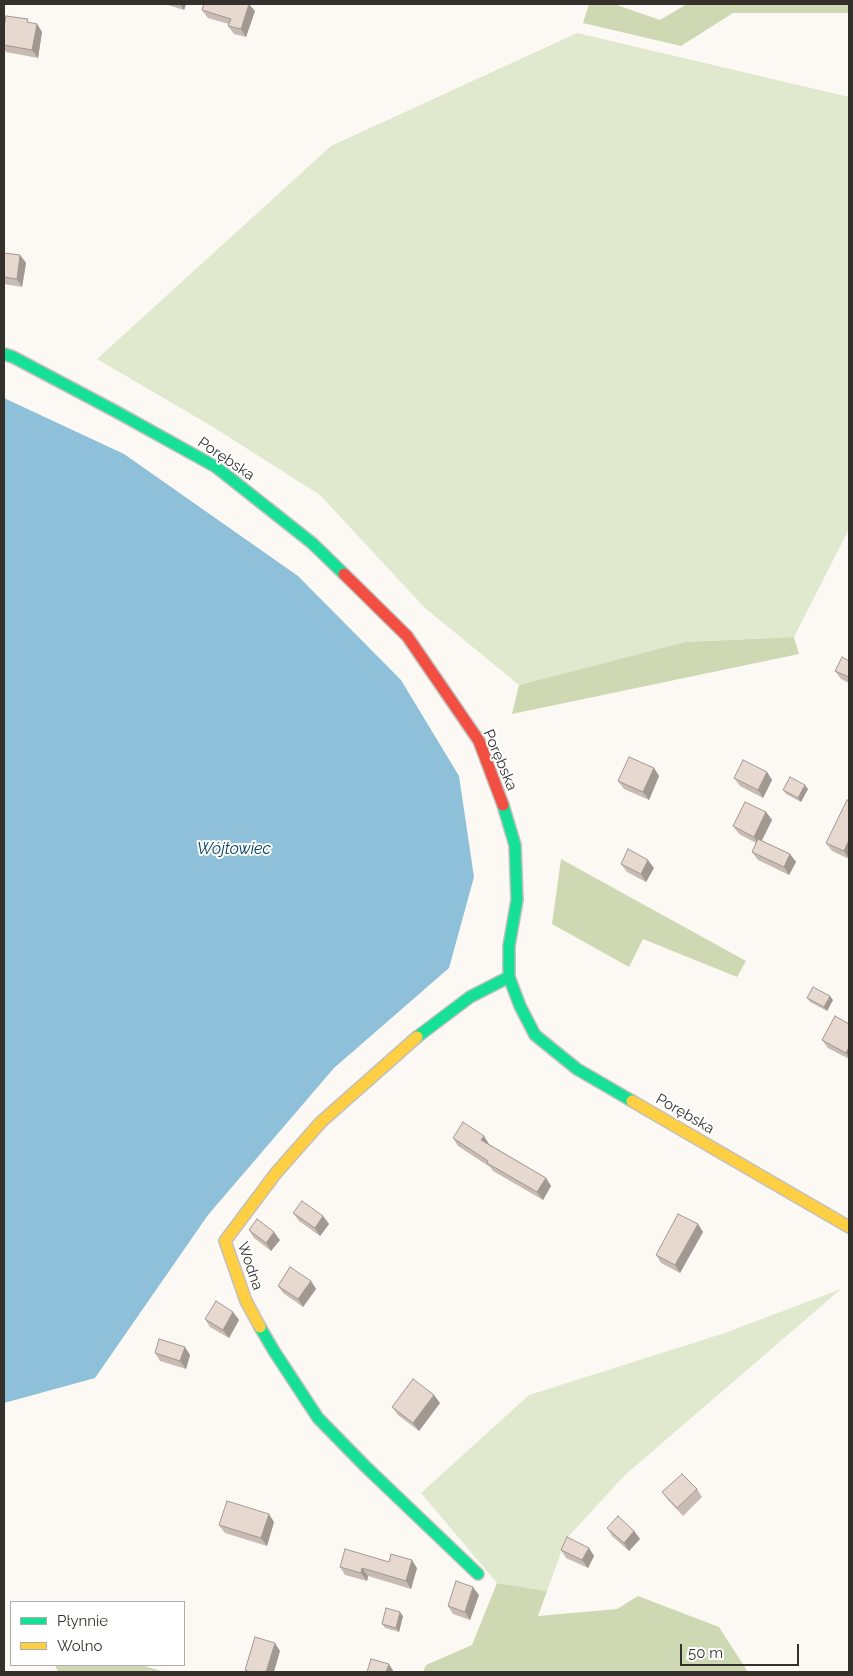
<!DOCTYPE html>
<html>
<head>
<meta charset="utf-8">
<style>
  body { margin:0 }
  #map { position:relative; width:853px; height:1676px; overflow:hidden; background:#fcf9f5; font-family:Raleway,sans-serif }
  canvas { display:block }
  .frame { position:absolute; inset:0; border:5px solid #34312c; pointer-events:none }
  .legend { position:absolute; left:10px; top:1601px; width:175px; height:65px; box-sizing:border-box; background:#fff; border:1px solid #aeadab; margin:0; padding:6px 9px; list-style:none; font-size:15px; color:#34312c }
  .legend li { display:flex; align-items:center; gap:10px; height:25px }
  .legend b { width:25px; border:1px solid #aeadab }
  .scale { position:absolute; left:680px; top:1644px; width:119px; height:22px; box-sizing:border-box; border:2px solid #34312c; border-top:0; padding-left:6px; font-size:15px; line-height:18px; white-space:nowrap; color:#34312c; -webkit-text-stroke:4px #fff; paint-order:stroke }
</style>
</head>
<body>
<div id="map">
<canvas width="853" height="1676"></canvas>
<div class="frame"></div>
<ul class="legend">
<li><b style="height:6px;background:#16e098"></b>Płynnie</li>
<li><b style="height:6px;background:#ffcf43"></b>Wolno</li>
</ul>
<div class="scale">50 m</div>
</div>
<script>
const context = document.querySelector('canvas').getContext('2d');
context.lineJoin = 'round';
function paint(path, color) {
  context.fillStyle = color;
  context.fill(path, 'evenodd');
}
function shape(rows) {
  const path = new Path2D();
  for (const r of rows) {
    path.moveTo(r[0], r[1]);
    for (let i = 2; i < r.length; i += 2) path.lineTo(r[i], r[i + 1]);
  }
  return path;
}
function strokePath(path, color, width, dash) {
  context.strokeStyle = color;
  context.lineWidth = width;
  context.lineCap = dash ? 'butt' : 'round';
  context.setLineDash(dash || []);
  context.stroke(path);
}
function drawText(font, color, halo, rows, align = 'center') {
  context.font = font + ' Raleway,sans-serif';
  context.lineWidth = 4;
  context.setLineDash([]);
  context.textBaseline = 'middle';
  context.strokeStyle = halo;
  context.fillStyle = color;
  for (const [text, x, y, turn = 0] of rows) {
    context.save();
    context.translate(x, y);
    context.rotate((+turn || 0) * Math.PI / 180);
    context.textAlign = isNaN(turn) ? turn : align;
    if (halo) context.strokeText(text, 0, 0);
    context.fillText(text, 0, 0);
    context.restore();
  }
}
const green = shape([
  [577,33,849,97,849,529,794,637,685,642,519,685,425,608,320,495,213,427,97,359,331,146],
  [841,1289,625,1475,566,1539,547,1591,497,1583,421,1493,529,1395,725,1333]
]);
const forest = shape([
  [589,4,614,4,660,20,687,4,849,4,849,13,733,13,681,46,583,23],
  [794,637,799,654,512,714,519,685,685,642],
  [561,859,746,961,737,977,643,939,629,967,552,924],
  [497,1583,547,1591,538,1616,617,1609,638,1596,719,1627,748,1672,423,1672,426,1665,472,1645],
  [55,1665,141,1665,165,1672,58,1672]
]);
const water = shape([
  [4,398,124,454,298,576,401,680,459,776,474,877,449,968,334,1068,208,1215,95,1378,4,1403]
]);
const fast = shape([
  [4,354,13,357,115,411,216,467,312,543,344,574],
  [503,805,515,845,517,900,509,946,509,977,520,1006,535,1035,577,1069,632,1101],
  [417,1037,470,997,509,977],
  [260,1327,274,1351,318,1418,366,1467,478,1574]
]);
const slow = shape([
  [632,1101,849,1227],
  [260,1327,246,1301,225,1241,276,1173,321,1122,417,1037]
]);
const jam = shape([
  [344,574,407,636,479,741,503,805]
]);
const wall = shape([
  [165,4,186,4,184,10],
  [202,10,255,11,246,37,234,34,228,26,229,24,208,18],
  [30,23,37,24,42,32,38,58,6,52,4,48,4,27],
  [4,253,20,255,26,263,22,287,4,284],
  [849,661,849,683,841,679,835,671],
  [654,768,659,776,649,800,624,789,618,781],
  [767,772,772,780,763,798,740,786,734,778],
  [808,789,801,802,786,794,783,790],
  [849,801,849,859,832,851,826,843],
  [766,812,772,820,762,841,790,854,796,862,789,875,758,860,752,852,756,843,739,834,733,826],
  [621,864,654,868,646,882,627,872],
  [807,998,833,1000,827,1011,810,1002],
  [849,1024,849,1059,828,1048,822,1040],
  [453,1138,489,1144,546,1178,551,1186,543,1200,493,1171,490,1167,458,1146],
  [293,1213,323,1216,329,1224,320,1236,299,1221],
  [698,1224,703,1232,680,1273,661,1263,656,1255],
  [249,1230,280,1240,271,1251,254,1238],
  [311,1281,316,1289,303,1307,283,1293,278,1286],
  [233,1312,239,1320,229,1338,210,1327,205,1319],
  [155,1353,190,1355,186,1369,160,1361],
  [440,1403,419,1431,398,1415,392,1407],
  [697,1489,702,1497,683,1516,668,1500,662,1492],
  [274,1522,267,1546,225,1533,219,1525],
  [607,1528,634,1531,640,1539,629,1551,612,1536],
  [589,1548,594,1556,588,1568,566,1558,561,1550],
  [389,1562,417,1568,411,1589,368,1576,367,1581,345,1575,340,1567],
  [479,1595,470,1620,453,1614,448,1606],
  [403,1616,399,1632,385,1628,382,1624]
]);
const shadedWall = shape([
  [180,4,186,4,184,10],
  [249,4,255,11,246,37,241,29],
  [37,24,42,32,38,58,32,50],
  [20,255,26,263,22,287,17,279],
  [654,768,659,776,649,800,643,792],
  [767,772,772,780,763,798,758,790],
  [805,785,808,789,801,802,798,798],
  [766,812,772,820,759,845,754,837],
  [849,840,849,859,844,851],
  [790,854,796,862,789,875,784,867],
  [648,860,654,868,646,882,641,874],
  [830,996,833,1000,827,1011,824,1007],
  [849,1047,849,1057,846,1053],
  [484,1136,489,1144,486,1148,481,1140],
  [546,1178,551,1186,543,1200,537,1192],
  [323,1216,329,1224,320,1236,315,1228],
  [698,1224,703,1232,680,1273,675,1265],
  [274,1232,280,1240,271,1251,266,1243],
  [311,1281,316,1289,303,1307,298,1299],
  [233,1312,239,1320,229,1338,223,1330],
  [185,1347,190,1355,186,1369,180,1361],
  [434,1395,440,1403,419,1431,413,1423],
  [269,1514,274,1522,267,1546,261,1538],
  [634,1531,640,1539,629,1551,624,1543],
  [589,1548,594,1556,588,1568,582,1560],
  [412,1560,417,1568,411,1589,406,1581],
  [362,1568,368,1576,367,1581,361,1573],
  [473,1587,479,1595,470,1620,465,1612],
  [400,1612,403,1616,399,1632,396,1628],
  [275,1643,280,1651,274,1672,266,1672],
  [389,1664,394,1672,386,1672]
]);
const building = shape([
  [204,4,249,4,241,29,228,26,231,19,202,10,204,4],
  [6,16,28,19,27,22,37,24,32,50,4,45,4,27,6,16],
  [4,253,20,255,17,279,4,277,4,253],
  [842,657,849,661,849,677,835,671,842,657],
  [629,757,654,768,643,792,618,781,629,757],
  [743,760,767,772,758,790,734,778,743,760],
  [790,777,805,785,798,798,783,790,790,777],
  [847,800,849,801,849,840,844,851,826,843,847,800],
  [745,802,766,812,754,837,733,826,745,802],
  [758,839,790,854,784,867,752,852,758,839],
  [628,849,648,860,641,874,621,864,628,849],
  [813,987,830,996,824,1007,807,998,813,987],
  [835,1016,849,1024,849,1047,846,1053,822,1040,835,1016],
  [463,1122,484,1136,481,1140,546,1178,537,1192,487,1163,488,1161,453,1138,463,1122],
  [302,1201,323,1216,315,1228,293,1213,302,1201],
  [678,1214,698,1224,675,1265,656,1255,678,1214],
  [257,1219,274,1232,266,1243,249,1230,257,1219],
  [290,1267,311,1281,298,1299,278,1286,290,1267],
  [216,1301,233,1312,223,1330,205,1319,216,1301],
  [159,1339,185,1347,180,1361,155,1353,159,1339],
  [413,1379,434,1395,413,1423,392,1407,413,1379],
  [682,1474,697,1489,677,1508,662,1492,682,1474],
  [227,1501,269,1514,261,1538,219,1525,227,1501],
  [618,1516,634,1531,624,1543,607,1528,618,1516],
  [567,1537,589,1548,582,1560,561,1550,567,1537],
  [345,1549,389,1562,391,1554,412,1560,406,1581,362,1568,361,1573,340,1567,345,1549],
  [456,1581,473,1587,465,1612,448,1606,456,1581],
  [386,1608,400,1612,396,1628,382,1624,386,1608],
  [255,1637,275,1643,266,1672,251,1672,245,1670,255,1637],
  [371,1659,389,1664,386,1672,367,1672,371,1659]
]);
const streetNames = [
  ["Porębska",226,459,34],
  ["Porębska",500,760,67],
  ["Porębska",685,1114,30],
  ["Wodna",250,1266,71]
];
const waterNames = [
  ["Wójtowiec",234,849]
];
paint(green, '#e0e8cd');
paint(forest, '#ced9b3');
paint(water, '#8fc0da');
strokePath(fast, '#c3c0bc', 14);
strokePath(slow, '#c3c0bc', 14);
strokePath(jam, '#c3c0bc', 14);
strokePath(fast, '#16e098', 11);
strokePath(slow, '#ffcf43', 11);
strokePath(jam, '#f24e42', 11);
paint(wall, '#c7bbb3');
paint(shadedWall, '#a29892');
paint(building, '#e7d9d0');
strokePath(building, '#a29892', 1);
drawText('15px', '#34312c', '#fff', streetNames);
drawText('italic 16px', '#03425d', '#fff', waterNames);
</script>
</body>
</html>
